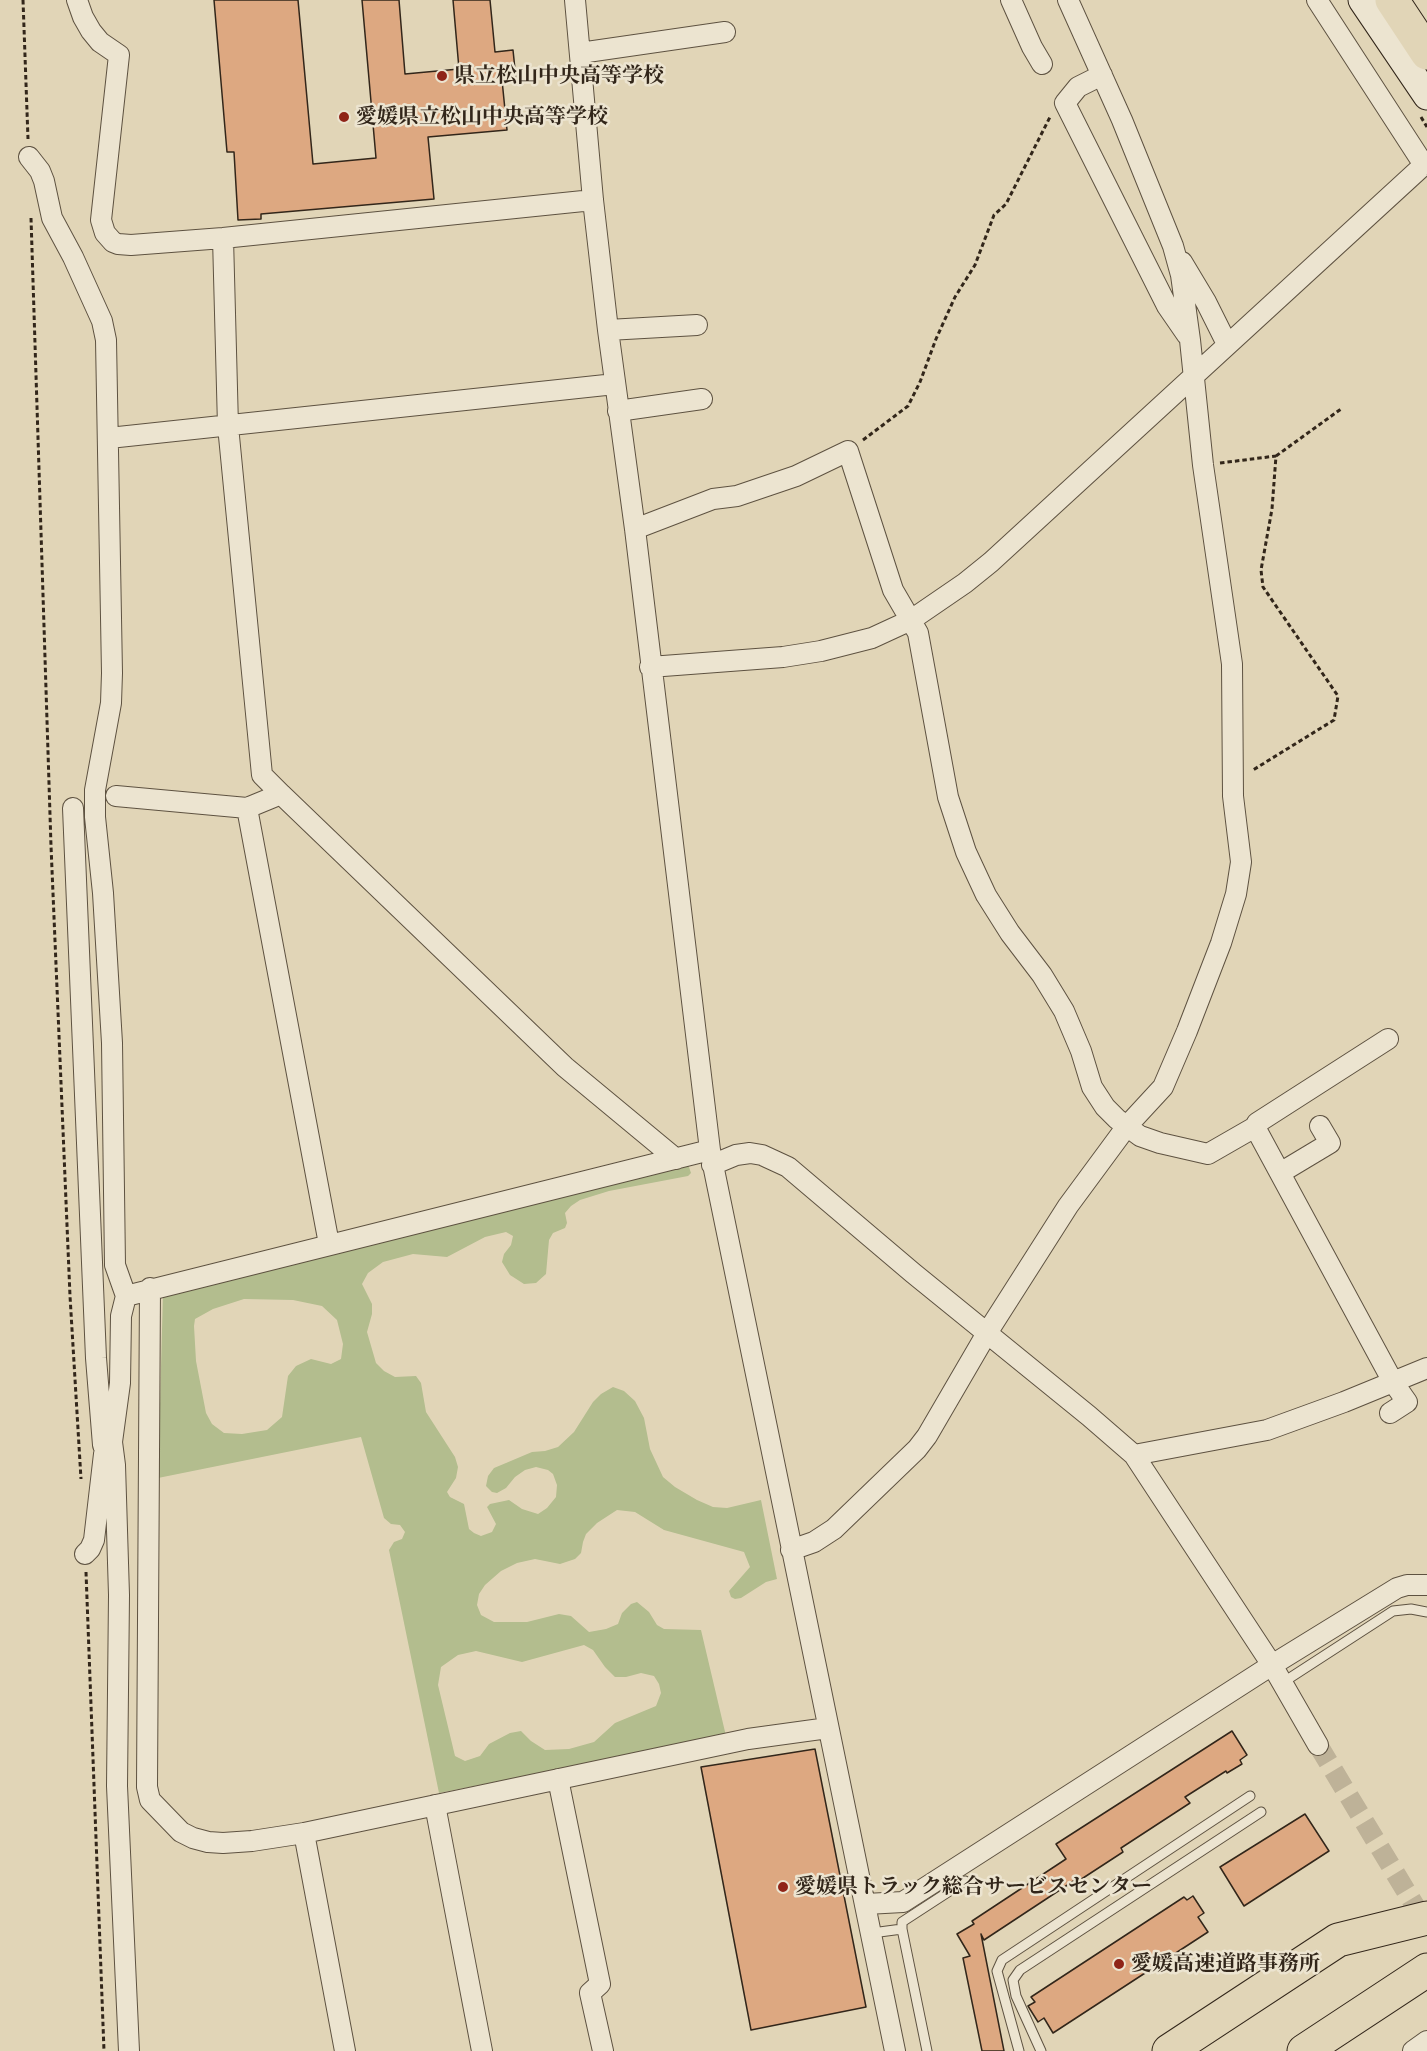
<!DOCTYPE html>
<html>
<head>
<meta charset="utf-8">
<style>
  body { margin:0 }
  canvas { display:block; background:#e1d5b7 }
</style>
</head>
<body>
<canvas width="1427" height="2051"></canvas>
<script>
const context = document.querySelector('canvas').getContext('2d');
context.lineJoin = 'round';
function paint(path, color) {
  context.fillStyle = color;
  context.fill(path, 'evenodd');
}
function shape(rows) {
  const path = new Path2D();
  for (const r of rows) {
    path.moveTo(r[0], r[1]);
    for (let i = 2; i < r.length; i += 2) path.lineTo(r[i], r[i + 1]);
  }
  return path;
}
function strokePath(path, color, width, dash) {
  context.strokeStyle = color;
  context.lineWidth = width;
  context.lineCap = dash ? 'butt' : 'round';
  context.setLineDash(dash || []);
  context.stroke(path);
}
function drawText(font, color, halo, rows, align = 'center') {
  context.font = font + ' "EB Garamond","Noto Serif JP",serif';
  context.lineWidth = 5;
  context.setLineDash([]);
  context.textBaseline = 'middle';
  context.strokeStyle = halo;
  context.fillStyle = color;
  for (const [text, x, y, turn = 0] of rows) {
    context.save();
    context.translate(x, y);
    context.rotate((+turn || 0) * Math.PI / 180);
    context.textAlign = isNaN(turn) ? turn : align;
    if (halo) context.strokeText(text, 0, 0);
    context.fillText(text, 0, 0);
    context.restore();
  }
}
const green = shape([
  [688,1164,691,1173,688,1176,609,1191,580,1200,571,1206,565,1213,567,1223,565,1228,553,1233,549,1240,546,1274,536,1283,524,1284,510,1275,502,1262,504,1254,511,1245,513,1236,506,1232,485,1237,447,1257,413,1254,383,1262,368,1273,362,1284,372,1304,372,1314,367,1332,376,1363,384,1371,395,1377,416,1376,421,1383,426,1412,455,1457,458,1467,456,1478,447,1492,450,1497,464,1504,469,1529,474,1533,481,1536,492,1532,496,1524,487,1507,490,1504,509,1500,522,1509,538,1514,547,1508,556,1497,557,1485,553,1474,548,1470,536,1467,525,1470,515,1477,506,1488,497,1493,492,1492,486,1486,488,1476,494,1468,506,1463,532,1452,545,1451,558,1447,574,1432,593,1402,601,1394,613,1387,624,1391,635,1401,644,1418,650,1449,663,1477,675,1487,697,1500,713,1507,727,1508,761,1500,777,1579,766,1582,741,1598,735,1599,731,1597,729,1591,750,1567,744,1552,664,1530,635,1512,617,1510,597,1523,586,1534,583,1542,581,1553,575,1559,560,1564,535,1559,517,1563,501,1571,485,1585,479,1594,477,1605,481,1615,494,1622,527,1622,559,1614,571,1616,589,1632,606,1629,618,1624,622,1613,631,1604,637,1602,649,1612,657,1625,664,1629,701,1630,726,1736,439,1793,389,1550,394,1542,402,1539,405,1532,400,1525,391,1524,384,1518,361,1437,158,1478,163,1293],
  [244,1299,293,1300,322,1306,337,1320,343,1344,341,1359,331,1364,311,1359,296,1366,288,1376,282,1417,267,1430,242,1434,224,1433,212,1424,206,1413,196,1361,194,1326,195,1319,213,1309],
  [584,1645,593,1650,605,1667,615,1677,626,1677,641,1673,654,1676,659,1684,661,1693,656,1706,615,1723,594,1742,569,1749,545,1750,531,1741,521,1731,510,1733,489,1744,480,1756,465,1761,455,1756,438,1685,441,1667,458,1655,476,1651,522,1662]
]);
const building = shape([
  [214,0,298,0,313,164,376,158,362,0,399,0,405,74,459,69,453,0,490,0,495,52,513,50,516,79,502,80,507,130,428,137,434,199,261,214,261,219,238,220,234,152,227,152,214,0],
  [1232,1731,1247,1755,1240,1760,1242,1764,1227,1773,1226,1771,1185,1797,1190,1803,1121,1848,1123,1852,1080,1880,1078,1878,984,1940,981,1934,1004,2051,982,2051,963,1958,970,1956,957,1934,974,1924,972,1921,1066,1859,1056,1844,1232,1731],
  [815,1749,866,2007,751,2030,701,1767,815,1749],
  [1305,1814,1329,1851,1244,1906,1220,1867,1305,1814],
  [1193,1896,1204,1913,1198,1917,1208,1932,1053,2033,1044,2018,1038,2022,1028,2006,1035,2002,1031,1997,1184,1897,1187,1900,1193,1896]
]);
const minorTunnel = shape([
  [1318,1745,1427,1926]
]);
const path = shape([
  [23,0,28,139],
  [1421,117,1427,127],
  [31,218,51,846,70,1296,81,1479],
  [863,440,908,406,920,382,936,339,955,297,975,265,994,215,1006,204,1050,117],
  [1276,456,1341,409],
  [1220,463,1276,456,1272,509,1261,570,1263,587,1338,696,1334,720,1253,770],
  [86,1572,104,2051]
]);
const service = shape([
  [1282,1683,1393,1611,1411,1609,1427,1612],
  [902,1929,902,1922,965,1881],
  [872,1933,902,1929,927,2051],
  [1019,2051,997,1971,1002,1960,1250,1796],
  [1041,2051,1016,1996,1013,1980,1020,1970,1261,1812]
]);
const minor = shape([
  [77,0,83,17,91,31,100,42,119,55,101,220,105,233,113,242,118,244,131,245,223,238,593,200],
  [575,0,593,200,608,330,635,529,710,1150,895,2051],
  [1011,0,1032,47,1042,64],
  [1317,0,1424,165],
  [580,53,725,32],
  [1102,75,1078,87,1065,103,1167,306,1187,335],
  [29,157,40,171,44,181,52,218,73,257,102,321,106,340,112,673,111,703,95,790,95,817,103,893,112,1043,115,1265,126,1296,710,1150],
  [223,238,228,426,262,775,281,794],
  [1182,262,1206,302,1227,344],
  [608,330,697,325],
  [618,411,702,399],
  [109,438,615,384],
  [635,529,713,499,737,496,796,476,848,451,893,590,918,633,948,797,966,852,986,895,1010,933,1042,975,1064,1011,1081,1051,1092,1087,1105,1107,1117,1119,1140,1136,1160,1143,1208,1154,1255,1127,1393,1382,1407,1402,1390,1413],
  [650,667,783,657,821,651,872,638,911,620,965,583,991,562,1427,162],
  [116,796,247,808,281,794,565,1067,676,1159],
  [73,808,96,1358,103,1445],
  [247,808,329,1244],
  [1255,1127,1257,1123,1388,1039],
  [712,1165,736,1155,750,1153,762,1155,788,1167,913,1273,1089,1416,1134,1455,1272,1665,1318,1745],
  [1280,1173,1330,1143,1320,1126],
  [150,1288,147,1787,150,1800,181,1832,193,1838,208,1842,223,1843,252,1841,304,1833,748,1739,828,1728],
  [126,1296,121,1316,120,1383,112,1442,115,1465,119,1595,117,1786,129,2051],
  [1134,1455,1267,1430,1344,1402,1427,1368],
  [791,1550,814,1542,834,1529,917,1449,927,1436,987,1333,1068,1206,1127,1126,1163,1087,1187,1031,1221,943,1236,894,1241,862,1233,796,1232,664,1203,465,1190,340,1181,275,1173,246,1122,120,1068,0],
  [85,1554,90,1549,94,1540,104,1454,107,1449],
  [558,1779,600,1984,590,1993,603,2051],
  [435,1805,482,2051],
  [304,1833,345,2051],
  [866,1904,903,1902,1272,1665,1397,1588,1407,1585,1427,1585],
  [1413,2051,1427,2041]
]);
const secondary = shape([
  [1362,0,1427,96]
]);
const motorway = shape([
  [1392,0,1427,53],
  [1169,2051,1338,1940,1427,1918],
  [1304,2051,1427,1970]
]);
const markers = [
  [442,76,6,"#8f2418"],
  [344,117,6,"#8f2418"],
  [783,1887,6,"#8f2418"],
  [1119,1964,6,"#8f2418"]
];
const poiNames = [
  ["県立松山中央高等学校",454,76],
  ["愛媛県立松山中央高等学校",356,117],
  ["愛媛県トラック総合サービスセンター",795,1887],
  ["愛媛高速道路事務所",1131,1964]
];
paint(green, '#b3bd8e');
paint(building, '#dda881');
strokePath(building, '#32261a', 1.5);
strokePath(minorTunnel, '#beb298', 20, [20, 10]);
strokePath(service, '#5e5241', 11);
strokePath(minor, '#5e5241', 22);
strokePath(secondary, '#32261a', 29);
strokePath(motorway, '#32261a', 35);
strokePath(path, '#32261a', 3, [4.5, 3]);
strokePath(service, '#ece4d0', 9);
strokePath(minor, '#ece4d0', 20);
strokePath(secondary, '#ece4d0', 27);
strokePath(motorway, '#e1d5b7', 33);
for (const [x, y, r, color] of markers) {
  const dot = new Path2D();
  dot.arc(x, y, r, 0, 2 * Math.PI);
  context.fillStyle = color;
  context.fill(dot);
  strokePath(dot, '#ece4d0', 2);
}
drawText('bold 21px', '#32261a', '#ece4d0', poiNames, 'left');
</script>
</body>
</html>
